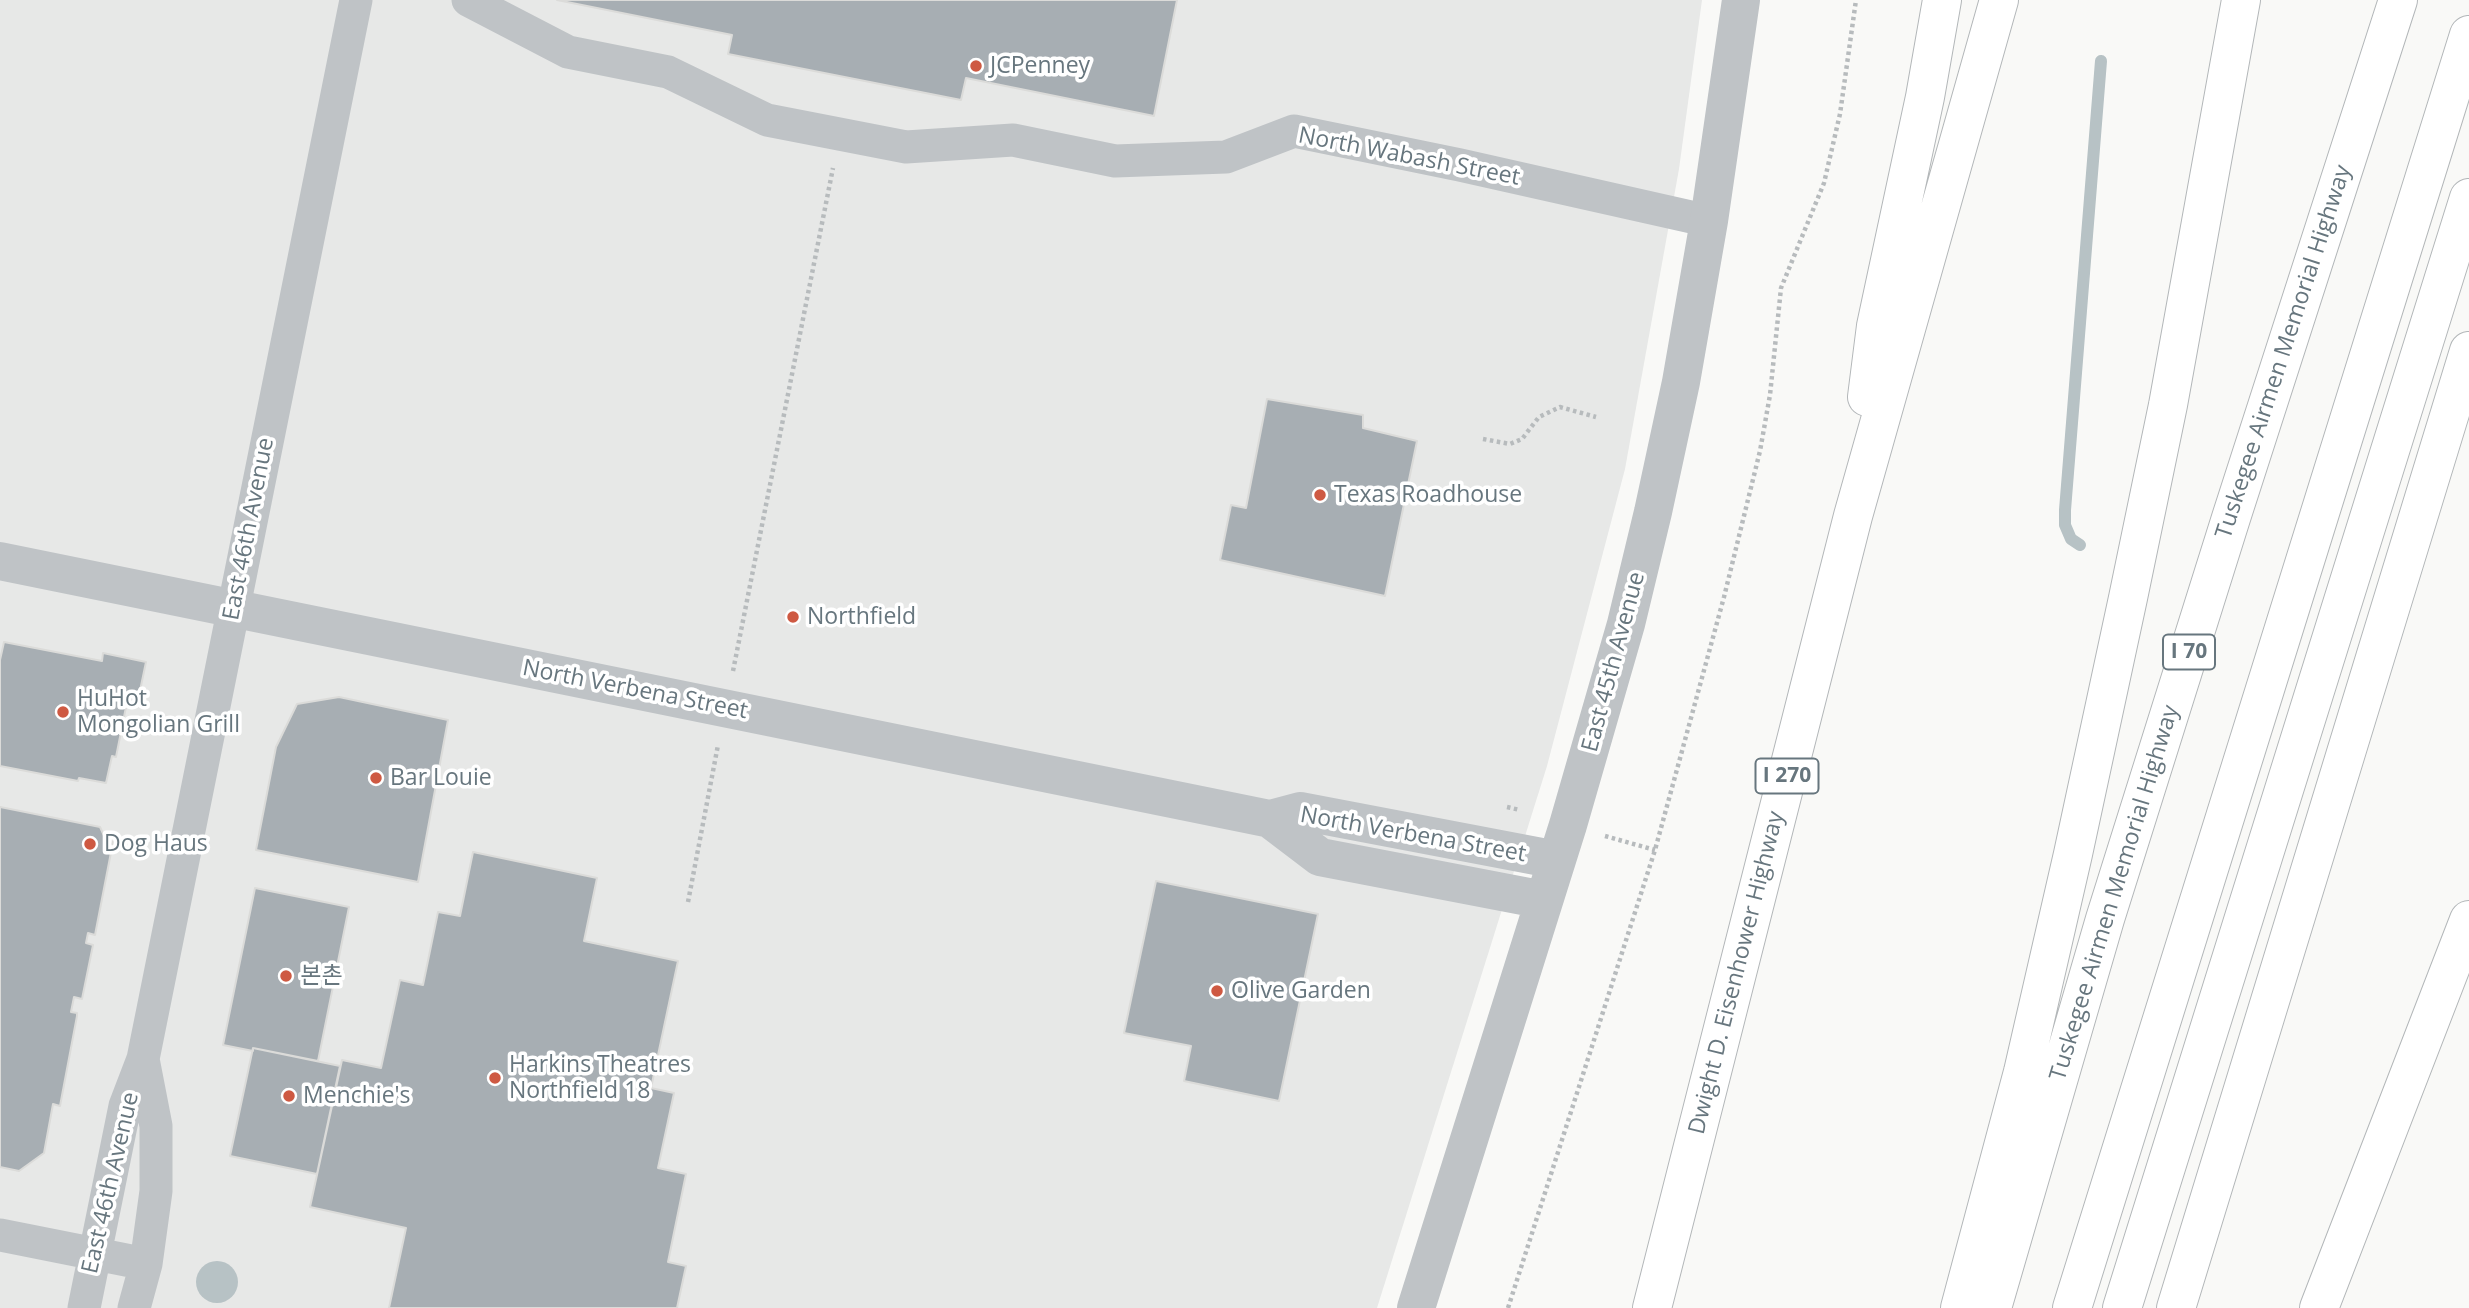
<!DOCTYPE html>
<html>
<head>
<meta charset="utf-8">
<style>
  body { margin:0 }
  canvas { display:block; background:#f9f9f7 }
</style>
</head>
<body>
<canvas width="2469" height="1308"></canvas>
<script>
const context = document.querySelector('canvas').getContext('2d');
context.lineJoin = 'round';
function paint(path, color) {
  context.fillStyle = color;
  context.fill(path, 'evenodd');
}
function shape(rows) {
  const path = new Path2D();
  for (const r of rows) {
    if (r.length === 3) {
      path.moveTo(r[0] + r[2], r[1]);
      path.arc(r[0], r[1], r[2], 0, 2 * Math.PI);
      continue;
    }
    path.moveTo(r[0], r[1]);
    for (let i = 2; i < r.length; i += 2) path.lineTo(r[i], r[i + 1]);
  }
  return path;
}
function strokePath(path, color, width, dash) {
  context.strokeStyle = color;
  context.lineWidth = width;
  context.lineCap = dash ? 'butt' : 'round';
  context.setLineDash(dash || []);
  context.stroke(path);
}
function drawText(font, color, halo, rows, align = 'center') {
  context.font = font + ' "Open Sans","Noto Sans KR",sans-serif';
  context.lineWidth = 7;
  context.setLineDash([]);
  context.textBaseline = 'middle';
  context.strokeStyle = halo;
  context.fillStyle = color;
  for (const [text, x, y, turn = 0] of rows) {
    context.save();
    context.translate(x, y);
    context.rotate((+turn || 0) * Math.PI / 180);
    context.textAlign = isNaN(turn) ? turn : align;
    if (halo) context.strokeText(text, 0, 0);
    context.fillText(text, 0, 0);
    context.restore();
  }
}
const built = shape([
  [0,0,1702,0,1679,169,1625,469,1547,766,1377,1308,0,1308]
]);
const water = shape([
  [217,1282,21]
]);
const stream = shape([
  [2080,545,2071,539,2065,525,2065,510,2101,61]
]);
const building = shape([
  [557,0,1177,0,1154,116,966,78,961,100,728,54,732,35,557,0],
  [1267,399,1363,415,1363,428,1417,441,1385,596,1220,560,1231,505,1246,508,1267,399],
  [4,642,102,661,103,653,146,662,137,705,127,702,116,757,112,756,106,783,79,778,78,781,0,766,0,660,4,642],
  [339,697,448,720,418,882,256,850,276,747,297,704,339,697],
  [0,807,100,827,106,840,113,842,95,935,88,933,86,943,93,945,82,999,74,997,71,1012,77,1013,77,1016,60,1106,53,1104,44,1153,19,1171,0,1167,0,807],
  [473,852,597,878,584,941,678,961,651,1088,674,1093,658,1168,686,1174,668,1262,686,1266,677,1308,389,1308,406,1228,310,1207,342,1060,381,1068,400,980,423,985,438,912,460,916,473,852],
  [1156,881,1318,914,1279,1101,1184,1081,1191,1046,1124,1033,1156,881],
  [255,888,349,907,318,1061,253,1048,253,1051,223,1045,255,888],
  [253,1048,340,1066,317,1174,230,1156,253,1048]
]);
const path = shape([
  [1483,439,1510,444,1522,439,1539,417,1560,407,1596,417],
  [733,671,833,168],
  [1507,807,1520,810],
  [1605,836,1655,850],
  [688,902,718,745],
  [1508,1308,1655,850,1724,597,1760,451,1770,395,1781,288,1824,183,1840,114,1856,0]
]);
const minor = shape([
  [468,0,568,52,668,72,767,120,906,147,1013,140,1115,161,1226,157,1294,131,1460,165,1709,221],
  [0,1235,146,1264],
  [84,1308,125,1106,143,1059,356,0],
  [134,1308,146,1264,156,1191,156,1126,143,1059]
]);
const tertiary = shape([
  [0,561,1270,819,1300,811,1557,860],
  [1270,819,1320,857,1544,900],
  [1416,1308,1568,825,1626,624,1653,512,1681,382,1709,221,1741,0]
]);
const motorway = shape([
  [1867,397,1876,326,1925,97,1942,0],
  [1652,1308,1853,516,1999,0],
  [1960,1308,2023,1072,2073,854,2128,598,2168,405,2241,0],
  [1992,1308,2105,919,2231,518,2398,0],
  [2072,1308,2469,35],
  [2122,1308,2469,198],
  [2176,1308,2469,351],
  [2319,1308,2469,920]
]);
const markers = [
  [976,66,7,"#ce5942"],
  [1320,495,7,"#ce5942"],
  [793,617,7,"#ce5942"],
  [63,712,7,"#ce5942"],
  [376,778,7,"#ce5942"],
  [90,844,7,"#ce5942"],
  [286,976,7,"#ce5942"],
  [1217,991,7,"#ce5942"],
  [495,1078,7,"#ce5942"],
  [289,1096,7,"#ce5942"]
];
const shields = [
  [2189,652,52],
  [1787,776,63]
];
const shieldNames = [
  ["I 70",2189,652],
  ["I 270",1787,776]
];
const poiNames = [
  ["JCPenney",990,66],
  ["Texas Roadhouse",1334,495],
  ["Northfield",807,617],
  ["HuHot",77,699],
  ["Mongolian Grill",77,725],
  ["Bar Louie",390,778],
  ["Dog Haus",104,844],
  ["본촌",300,976],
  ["Olive Garden",1231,991],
  ["Harkins Theatres",509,1065],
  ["Northfield 18",509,1091],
  ["Menchie's",303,1096]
];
const streetNames = [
  ["North Wabash Street",1409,157,11],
  ["Tuskegee Airmen Memorial Highway",2284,352,-72],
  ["East 46th Avenue",249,529,-79],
  ["East 45th Avenue",1614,662,-75],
  ["North Verbena Street",635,690,11],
  ["North Verbena Street",1413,835,10],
  ["Tuskegee Airmen Memorial Highway",2115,893,-73],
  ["Dwight D. Eisenhower Highway",1737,973,-76],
  ["East 46th Avenue",111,1183,-77]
];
paint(built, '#e7e8e7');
paint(water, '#b7c2c5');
strokePath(stream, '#b7c2c5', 12);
paint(building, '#a7aeb3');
strokePath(building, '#dbdbd9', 2);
strokePath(motorway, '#b3b7b9', 40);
strokePath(path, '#b7bbbd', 4.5, [3.5, 3.5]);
strokePath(minor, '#bfc3c6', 33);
strokePath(tertiary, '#bfc3c6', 38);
strokePath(motorway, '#fff', 38);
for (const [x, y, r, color] of markers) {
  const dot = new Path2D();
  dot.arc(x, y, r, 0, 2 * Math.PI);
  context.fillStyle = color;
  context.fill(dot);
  strokePath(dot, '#fff', 2.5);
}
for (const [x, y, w] of shields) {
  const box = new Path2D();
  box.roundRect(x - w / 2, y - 17.5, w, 35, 5);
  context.fillStyle = '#fff';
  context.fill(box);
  strokePath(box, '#67767e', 2);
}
drawText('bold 21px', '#67767e', null, shieldNames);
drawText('23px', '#67767e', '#fff', poiNames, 'left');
drawText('23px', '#67767e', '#fff', streetNames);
</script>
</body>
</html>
